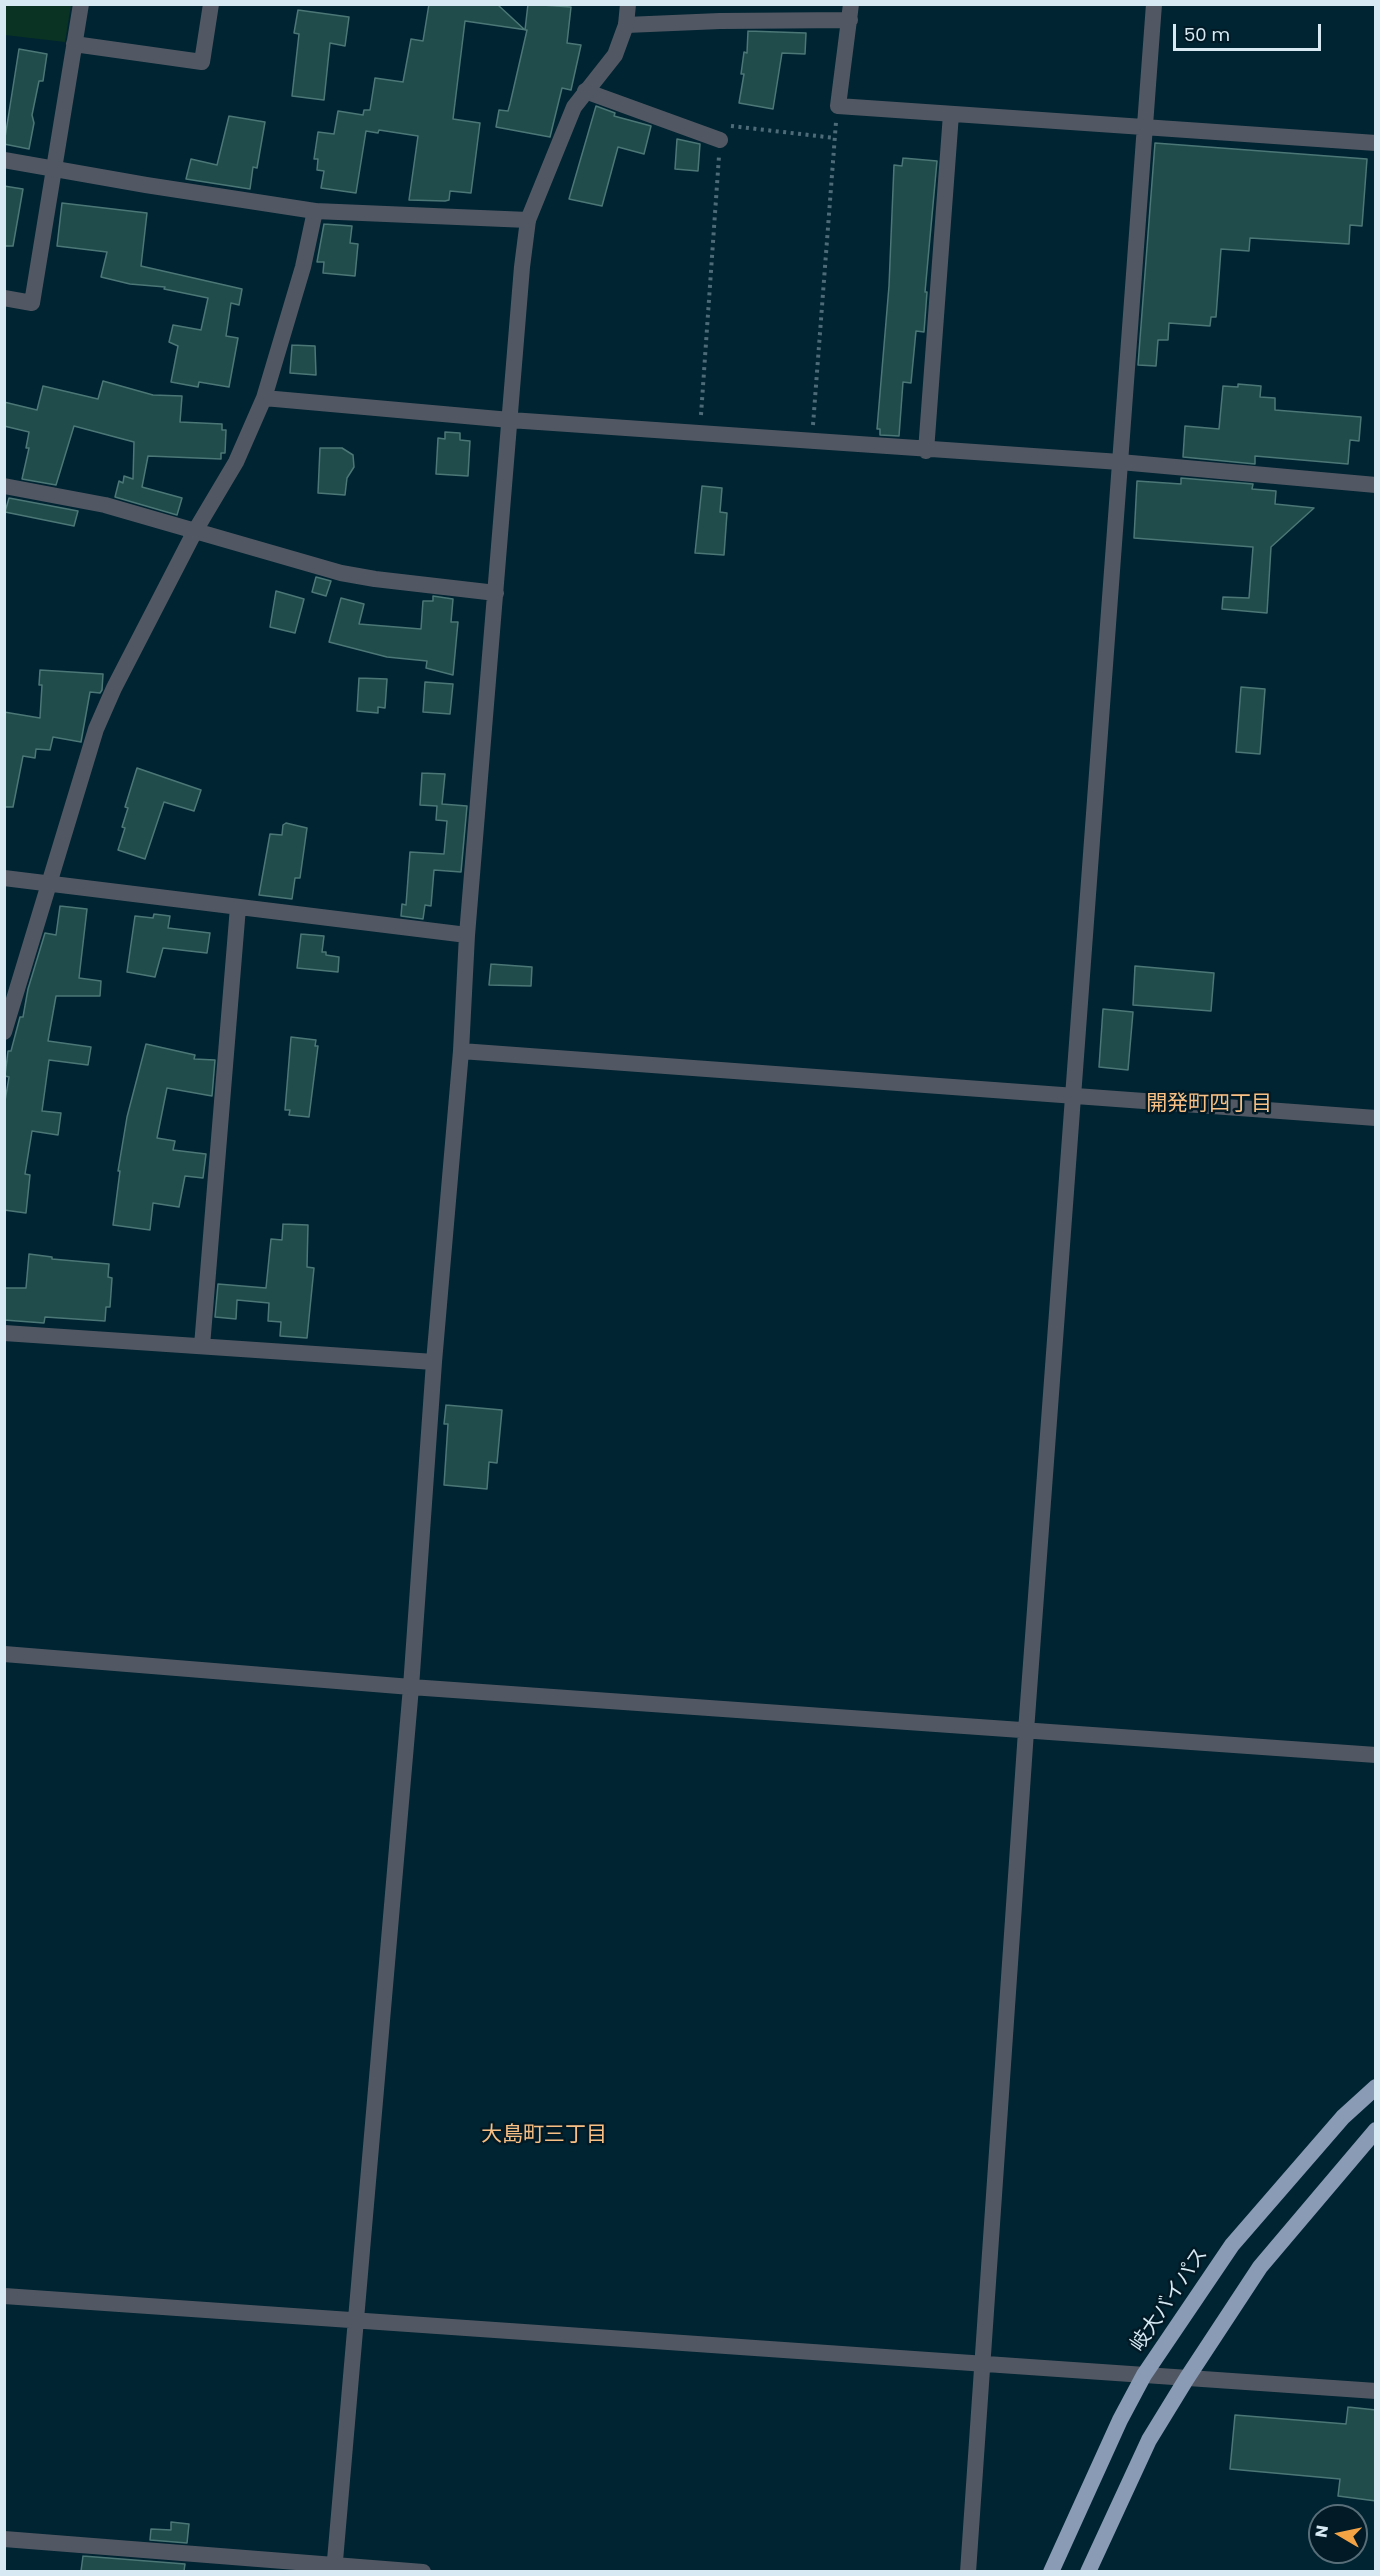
<!DOCTYPE html>
<html>
<head>
<meta charset="utf-8">
<style>
  body { margin:0 }
  #map { position:relative; width:1380px; height:2576px; overflow:hidden; background:#002432; font-family:Poppins,sans-serif }
  canvas { display:block }
  .frame { position:absolute; inset:0; border:6px solid #d7eaf4; pointer-events:none }
  .north { position:absolute; left:1308px; top:2504px; width:60px; height:60px; box-sizing:border-box; background:#011a25; border:2px solid #576d78; border-radius:50%; rotate:279deg; font-size:16px; font-weight:700; line-height:24px; text-align:center; color:#d7eaf4 }
  .north::after { content:''; display:block; margin:auto; width:21px; height:27px; background:#f4a344; clip-path:polygon(50% 0,100% 100%,50% 72%,0 100%) }
  .scale { position:absolute; left:1173px; top:24px; width:148px; height:27px; box-sizing:border-box; border:3px solid #d7eaf4; border-top:0; padding-left:8px; font-size:18px; line-height:21px; white-space:nowrap; color:#d7eaf4; -webkit-text-stroke:4px #011a25; paint-order:stroke }
</style>
</head>
<body>
<div id="map">
<canvas width="1380" height="2576"></canvas>
<div class="frame"></div>
<div class="north">N</div>
<div class="scale">50 m</div>
</div>
<script>
const context = document.querySelector('canvas').getContext('2d');
context.lineJoin = 'round';
function paint(path, color) {
  context.fillStyle = color;
  context.fill(path, 'evenodd');
}
function shape(rows) {
  const path = new Path2D();
  for (const r of rows) {
    path.moveTo(r[0], r[1]);
    for (let i = 2; i < r.length; i += 2) path.lineTo(r[i], r[i + 1]);
  }
  return path;
}
function strokePath(path, color, width, dash) {
  context.strokeStyle = color;
  context.lineWidth = width;
  context.lineCap = dash ? 'butt' : 'round';
  context.setLineDash(dash || []);
  context.stroke(path);
}
function drawText(font, color, halo, rows, align = 'center') {
  context.font = font + ' Poppins,"Noto Sans JP",sans-serif';
  context.lineWidth = 5;
  context.setLineDash([]);
  context.textBaseline = 'middle';
  context.strokeStyle = halo;
  context.fillStyle = color;
  for (const [text, x, y, turn = 0] of rows) {
    context.save();
    context.translate(x, y);
    context.rotate((+turn || 0) * Math.PI / 180);
    context.textAlign = isNaN(turn) ? turn : align;
    if (halo) context.strokeText(text, 0, 0);
    context.fillText(text, 0, 0);
    context.restore();
  }
}
const green = shape([
  [5,4,71,5,65,42,5,35]
]);
const building = shape([
  [429,4,498,5,525,30,528,4,571,7,567,43,581,45,571,90,562,88,550,137,496,127,499,110,508,111,510,104,527,30,465,21,453,119,480,123,471,193,450,191,449,200,445,201,409,200,418,136,379,130,378,133,366,131,356,193,321,188,324,171,317,170,318,159,314,159,318,132,334,134,338,111,363,115,364,110,370,110,375,78,403,82,411,39,423,41,429,4],
  [298,10,349,17,345,46,330,43,324,100,292,96,299,34,294,33,298,10],
  [748,31,806,33,805,54,782,53,773,109,739,103,744,74,741,74,744,52,747,53,748,31],
  [19,49,47,54,43,81,39,81,32,115,34,123,29,149,4,144,19,49],
  [596,106,615,113,614,116,651,126,644,154,618,147,602,206,569,199,596,106],
  [229,116,265,122,257,168,253,167,250,189,186,179,191,159,217,165,229,116],
  [677,139,700,144,698,171,675,169,677,139],
  [1155,143,1367,159,1362,226,1350,225,1349,244,1250,238,1249,251,1221,249,1216,317,1211,317,1210,326,1169,323,1168,340,1158,340,1156,366,1138,365,1155,143],
  [903,158,937,161,925,292,927,292,924,332,916,331,911,383,903,382,899,436,880,435,880,429,877,429,889,286,894,165,902,166,903,158],
  [4,186,23,189,13,246,4,246,4,186],
  [62,203,147,213,141,266,242,289,239,305,231,303,226,336,238,338,229,387,199,382,198,387,171,382,178,346,169,342,173,325,201,330,208,298,164,289,165,287,130,284,101,277,107,252,57,246,62,203],
  [324,224,352,226,350,243,358,244,355,276,323,273,324,262,317,262,324,224],
  [292,345,315,346,316,375,290,373,292,345],
  [103,381,153,395,182,396,180,422,222,424,222,430,226,430,225,453,221,453,221,459,148,456,142,487,182,498,177,515,115,497,119,481,123,483,124,476,133,479,134,442,74,426,56,485,22,479,29,448,26,448,29,432,4,426,4,402,37,410,43,386,98,399,103,381],
  [1238,384,1261,386,1260,397,1275,398,1275,410,1361,417,1359,441,1350,440,1348,464,1255,456,1255,464,1183,457,1185,426,1219,429,1223,386,1238,387,1238,384],
  [445,432,460,433,460,440,470,441,468,476,436,474,438,438,445,439,445,432],
  [320,448,342,448,353,455,354,467,347,478,345,495,318,493,320,448],
  [1181,478,1253,484,1252,489,1276,491,1275,504,1314,508,1271,547,1267,613,1222,609,1223,597,1249,598,1253,547,1134,538,1137,481,1181,484,1181,478],
  [702,486,722,488,720,512,727,513,724,555,695,553,702,486],
  [9,498,78,511,74,526,5,512,9,498],
  [316,577,331,581,326,596,312,592,316,577],
  [276,591,304,599,295,633,270,627,276,591],
  [433,596,453,599,451,622,458,622,453,675,426,668,427,661,387,657,329,642,341,598,364,604,359,624,421,629,423,601,433,601,433,596],
  [40,670,103,674,102,690,100,693,90,692,81,742,53,737,50,750,36,749,35,758,23,756,13,807,4,807,4,712,40,718,42,685,39,685,40,670],
  [359,678,387,679,385,708,378,707,378,713,357,711,359,678],
  [425,682,453,684,450,714,423,712,425,682],
  [1241,687,1265,689,1260,754,1236,752,1241,687],
  [137,768,201,790,194,811,164,802,145,859,118,850,125,828,122,827,128,808,125,807,137,768],
  [422,773,445,774,442,804,467,806,461,872,434,870,431,906,425,905,423,919,401,916,402,904,406,905,410,852,444,854,447,821,436,820,437,806,420,805,422,773],
  [286,823,307,828,300,878,295,878,292,899,259,895,270,834,282,835,283,825,286,823],
  [60,906,87,909,79,978,101,981,100,996,56,996,48,1041,91,1047,88,1065,49,1060,42,1111,61,1113,58,1135,32,1131,25,1174,30,1175,26,1213,4,1210,4,1107,9,1077,5,1076,8,1051,11,1051,20,1017,23,1017,28,989,45,933,56,935,60,906],
  [154,914,170,916,168,928,210,933,207,953,163,948,155,977,127,972,135,916,153,918,154,914],
  [301,934,324,936,322,952,326,952,326,955,339,957,338,972,297,968,301,934],
  [491,964,532,967,531,986,489,985,491,964],
  [1135,966,1214,973,1211,1011,1133,1005,1135,966],
  [1103,1009,1133,1012,1128,1070,1099,1067,1103,1009],
  [291,1037,316,1040,315,1046,318,1046,309,1117,289,1115,290,1110,285,1110,291,1037],
  [146,1044,195,1055,194,1059,215,1060,212,1096,167,1088,157,1138,175,1141,173,1150,206,1154,203,1178,185,1176,179,1207,153,1203,150,1230,113,1225,120,1171,118,1171,127,1117,146,1044],
  [283,1224,308,1225,307,1267,314,1268,307,1338,280,1336,281,1322,268,1321,269,1303,237,1300,236,1319,215,1317,218,1284,266,1288,271,1239,282,1240,283,1224],
  [29,1254,52,1257,52,1259,109,1264,108,1277,112,1278,110,1307,106,1307,105,1321,45,1317,44,1323,4,1320,4,1288,26,1288,29,1254],
  [446,1405,502,1410,497,1463,489,1462,487,1489,444,1485,448,1424,444,1424,446,1405],
  [1348,2407,1376,2410,1376,2501,1338,2496,1340,2479,1230,2469,1235,2415,1346,2424,1348,2407],
  [171,2522,189,2524,187,2543,150,2540,151,2529,171,2530,171,2522],
  [83,2556,185,2564,184,2571,81,2571,83,2556]
]);
const path = shape([
  [731,126,835,138],
  [701,415,719,156],
  [813,425,836,122]
]);
const minor = shape([
  [851,4,838,106,1376,143],
  [626,25,720,21,850,20],
  [74,44,202,62,211,4],
  [585,91,720,140],
  [4,298,32,303,81,4],
  [264,398,510,420,1120,462,1376,485],
  [926,451,951,114],
  [4,486,105,505,341,573,375,579,496,593],
  [4,878,467,935],
  [4,1032,96,729,114,688,195,531,236,462,264,398,303,267,315,211],
  [461,1051,1376,1118],
  [4,1333,434,1362],
  [202,1346,238,907],
  [4,1654,411,1687,1376,1755],
  [4,2296,1376,2391],
  [4,2539,423,2572],
  [334,2572,411,1687,434,1362,461,1051,467,935,522,267,528,220],
  [968,2572,1026,1731,1154,4]
]);
const tertiary = shape([
  [4,160,146,185,315,211,528,220,574,107,615,55,626,25,628,4]
]);
const trunk = shape([
  [1051,2572,1120,2420,1144,2375,1232,2245,1343,2117,1376,2087],
  [1088,2572,1149,2440,1187,2378,1260,2267,1376,2130]
]);
const streetNames = [
  ["岐大バイパス",1170,2300,-56]
];
const neighbourhoodNames = [
  ["開発町四丁目",1209,1105],
  ["大島町三丁目",544,2136]
];
paint(green, '#0a3323');
paint(building, '#214c4c');
strokePath(building, '#4c7777', 1.5);
strokePath(path, '#4d6b78', 4, [3, 4.5]);
strokePath(minor, '#515864', 16);
strokePath(tertiary, '#515864', 16);
strokePath(trunk, '#8a9bb6', 16);
drawText('20px', '#d7eaf4', '#011a25', streetNames);
drawText('21px', '#f8c084', '#011a25', neighbourhoodNames);
</script>
</body>
</html>
